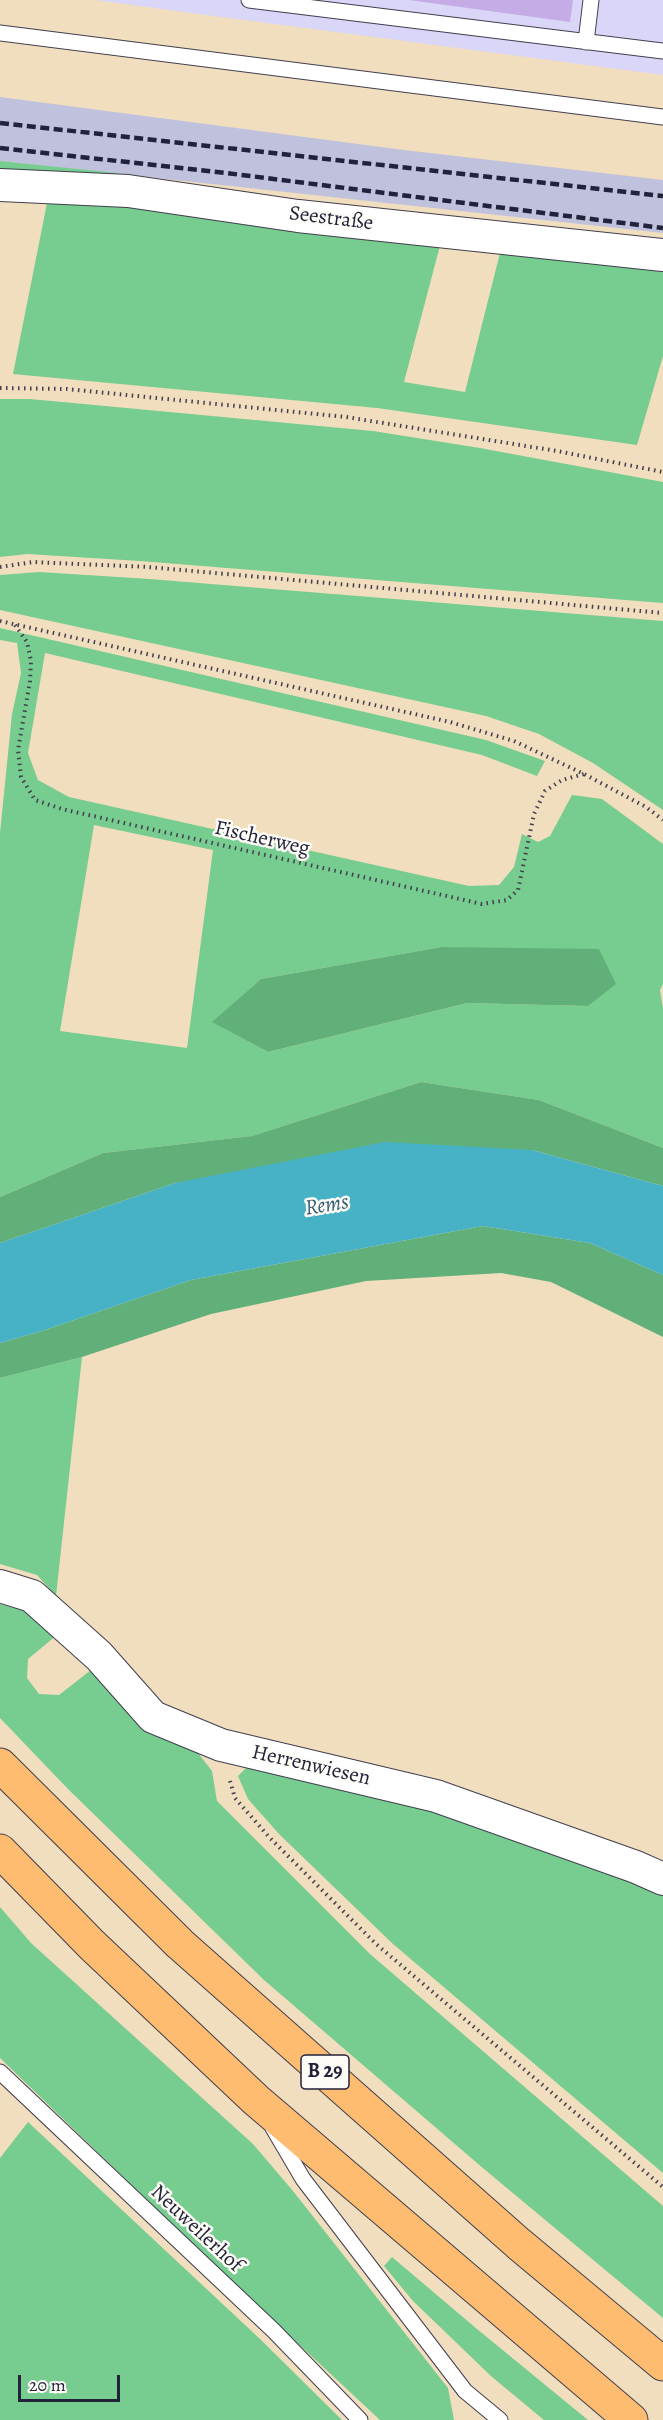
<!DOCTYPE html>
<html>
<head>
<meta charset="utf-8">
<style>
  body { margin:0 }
  #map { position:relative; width:663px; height:2420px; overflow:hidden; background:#f1debe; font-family:Alegreya,serif }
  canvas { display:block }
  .scale { position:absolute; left:18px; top:2375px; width:102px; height:27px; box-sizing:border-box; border:3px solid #22223b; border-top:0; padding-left:8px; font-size:18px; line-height:21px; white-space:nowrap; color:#22223b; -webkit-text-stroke:4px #fdfcf7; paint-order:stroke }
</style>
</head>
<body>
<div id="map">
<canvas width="663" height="2420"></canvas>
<div class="scale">20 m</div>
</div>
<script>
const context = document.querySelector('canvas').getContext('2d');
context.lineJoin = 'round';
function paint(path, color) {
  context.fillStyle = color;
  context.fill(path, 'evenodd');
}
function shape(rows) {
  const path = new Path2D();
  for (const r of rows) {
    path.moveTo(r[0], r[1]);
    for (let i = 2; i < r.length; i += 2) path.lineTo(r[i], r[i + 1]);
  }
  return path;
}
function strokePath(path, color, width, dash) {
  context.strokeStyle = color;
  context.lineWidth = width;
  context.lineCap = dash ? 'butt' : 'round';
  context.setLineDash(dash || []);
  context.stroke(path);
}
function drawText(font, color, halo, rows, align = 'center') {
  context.font = font + ' Alegreya,serif';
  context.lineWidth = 5;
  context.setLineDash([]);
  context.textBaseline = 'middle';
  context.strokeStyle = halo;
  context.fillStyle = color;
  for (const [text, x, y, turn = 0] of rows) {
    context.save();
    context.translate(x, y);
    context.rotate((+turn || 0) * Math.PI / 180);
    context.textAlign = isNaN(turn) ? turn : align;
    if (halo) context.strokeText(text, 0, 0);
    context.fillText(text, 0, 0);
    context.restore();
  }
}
const built = shape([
  [95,0,663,0,663,75,191,13]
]);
const industrial = shape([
  [0,97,404,150,663,180,663,233,0,161]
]);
const green = shape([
  [0,161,117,173,122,178,0,175],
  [47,203,136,205,442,238,404,382,465,392,502,245,663,264,663,356,637,445,377,408,13,374],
  [0,399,30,399,373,431,480,448,663,482,663,603,140,561,27,554,0,557],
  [39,572,150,579,663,621,663,810,593,763,539,734,486,716,0,610,0,575],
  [0,628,486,740,545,761,537,776,482,755,45,653,28,753,38,780,69,797,469,886,499,885,514,867,522,834,538,842,550,836,572,795,602,799,663,844,663,984,660,990,663,1008,663,1148,539,1100,421,1082,252,1136,103,1153,0,1197,0,833,12,714,21,673,17,643,0,640],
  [94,825,213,850,187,1048,60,1031],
  [441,947,588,1006,467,1003,268,1052,213,1022,261,979],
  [82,1357,56,1596,37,1575,0,1564,0,1378],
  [0,1604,32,1613,57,1635,28,1659,27,1678,39,1694,59,1695,91,1670,195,1749,212,1771,217,1801,370,1954,663,2206,663,2318,484,2169,264,1980,68,1789,0,1718],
  [251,1763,387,1790,663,1893,663,2173,393,1944,279,1834,248,1799,238,1776],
  [0,1907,31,1943,253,2144,293,2191,448,2388,454,2420,380,2420,232,2282,0,2058],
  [28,2122,260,2339,342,2420,0,2420,0,2158],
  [392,2257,477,2329,588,2420,544,2420,492,2377,413,2301,384,2266]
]);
const forest = shape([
  [441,947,599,949,616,984,588,1006,467,1003,268,1052,212,1022,261,979],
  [421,1082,539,1100,663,1148,663,1186,532,1150,175,1183,0,1243,0,1197,103,1153,252,1136],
  [483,1226,590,1243,663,1275,663,1337,551,1282,501,1273,366,1281,211,1314,82,1357,0,1378,0,1343,42,1331,191,1280]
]);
const water = shape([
  [385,1142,532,1150,663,1186,663,1275,590,1243,483,1226,191,1280,42,1331,0,1343,0,1243,175,1183]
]);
const building = shape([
  [409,0,573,0,570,22]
]);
const path = shape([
  [0,388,67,389,346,417,557,451,663,472],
  [0,567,33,562,148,567,663,613],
  [0,621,450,722,514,741,584,774,646,807,663,820],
  [15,625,27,642,31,661,30,681,18,750,21,777,35,800,62,809,482,904,507,900,518,890,534,814,545,791,562,780,584,774],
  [230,1781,235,1798,269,1837,376,1944,663,2187]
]);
const lane = shape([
  [249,0,663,51],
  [0,33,663,117],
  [586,42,591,0],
  [0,2072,274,2331,360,2420],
  [273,2128,303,2179,465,2391,500,2420]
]);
const street = shape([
  [0,185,128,191,298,216,663,255],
  [0,1586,32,1596,99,1656,153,1717,221,1745,436,1796,636,1867,663,1879]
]);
const highway = shape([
  [0,1765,180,1944,519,2244,663,2364],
  [0,1851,92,1945,256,2100,631,2420]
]);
const rail = shape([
  [0,123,663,196],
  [0,148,226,173,663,228]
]);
const shields = [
  [325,2072,48]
];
const shieldNames = [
  ["B 29",325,2072]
];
const streetNames = [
  ["Seestraße",331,219,7],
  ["Fischerweg",262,839,13],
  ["Herrenwiesen",311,1766,13],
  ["Neuweilerhof",196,2229,43]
];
const waterNames = [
  ["Rems",327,1206,-9]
];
paint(built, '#dad6f7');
paint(industrial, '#c0c2dd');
paint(green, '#77cc8f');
paint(forest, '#61b07a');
paint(water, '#47b1c6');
paint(building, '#c5ace7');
strokePath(lane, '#413e4f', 17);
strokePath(street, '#413e4f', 34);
strokePath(highway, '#413e4f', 35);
strokePath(path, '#413e4f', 4, [1.5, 4.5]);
strokePath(lane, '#fff', 15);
strokePath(street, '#fff', 32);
strokePath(highway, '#fdbc70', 33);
strokePath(rail, '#22223b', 4.5, [9, 4.5]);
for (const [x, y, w] of shields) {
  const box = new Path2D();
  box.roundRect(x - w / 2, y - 17, w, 34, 4.5);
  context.fillStyle = '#fdfcf7';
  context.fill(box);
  strokePath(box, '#22223b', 1.5);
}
drawText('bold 20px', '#22223b', null, shieldNames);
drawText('21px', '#22223b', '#fdfcf7', streetNames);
drawText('italic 22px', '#315b73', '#fdfcf7', waterNames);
</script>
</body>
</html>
